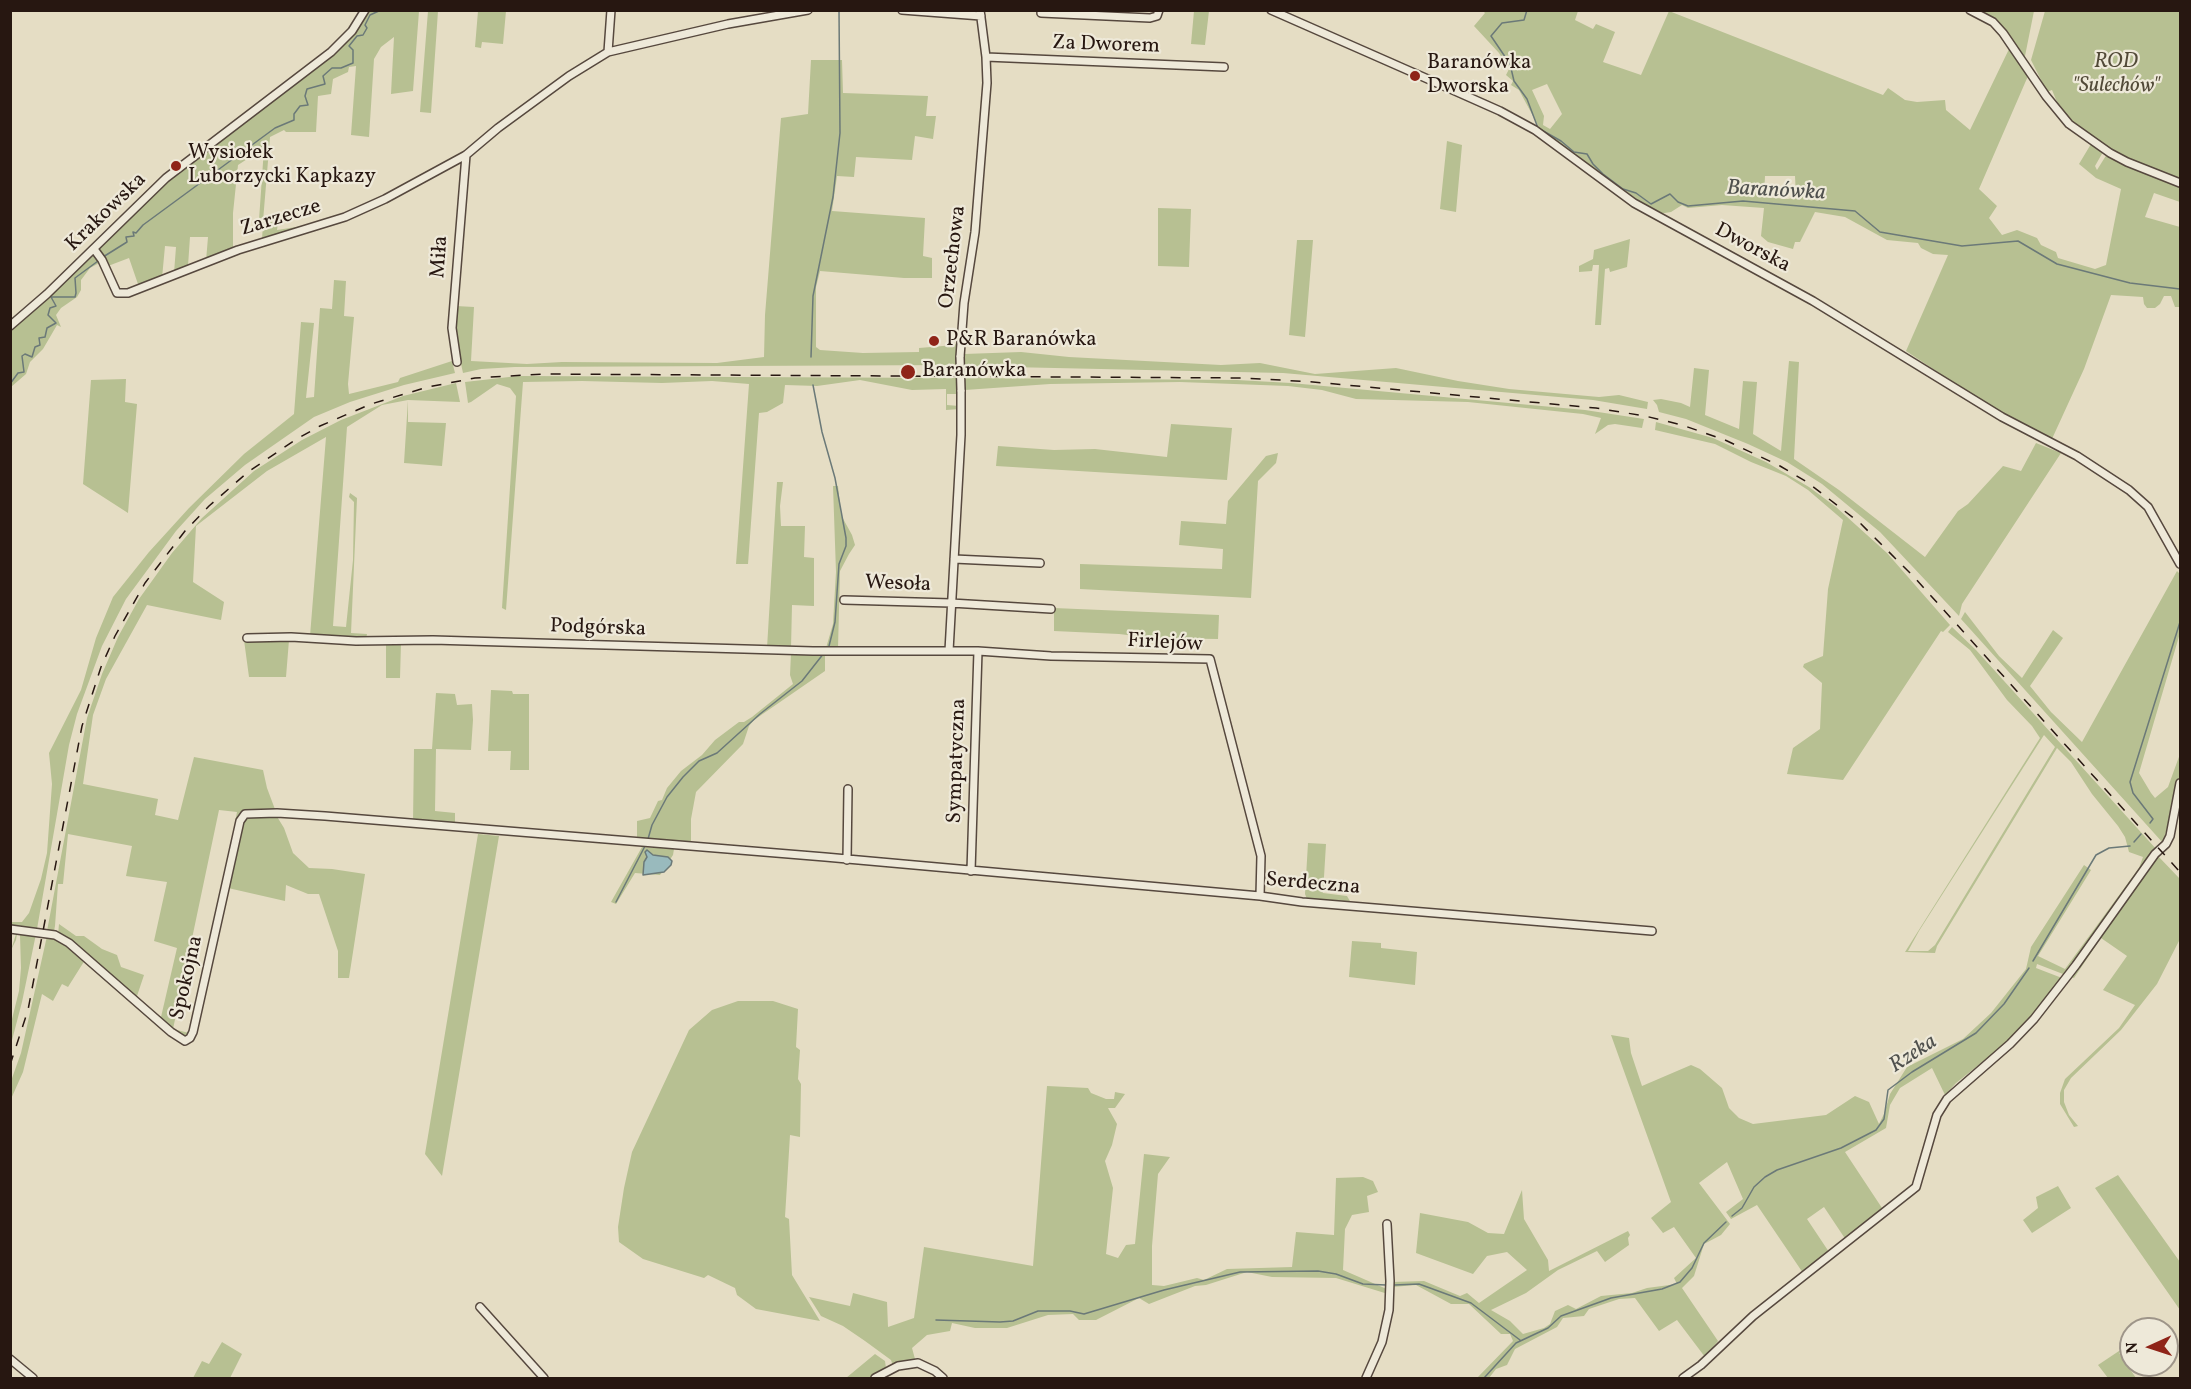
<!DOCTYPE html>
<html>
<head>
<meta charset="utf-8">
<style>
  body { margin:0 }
  #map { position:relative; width:2191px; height:1389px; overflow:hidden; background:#e5ddc4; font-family:Vollkorn,serif }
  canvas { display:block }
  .frame { position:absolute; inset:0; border:12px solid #271711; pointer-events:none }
  .north { position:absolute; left:2119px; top:1317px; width:60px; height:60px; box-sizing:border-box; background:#eee9d9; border:2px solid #9e9589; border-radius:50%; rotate:267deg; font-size:16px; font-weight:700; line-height:24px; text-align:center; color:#271711 }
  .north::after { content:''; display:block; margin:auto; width:21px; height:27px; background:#8f2418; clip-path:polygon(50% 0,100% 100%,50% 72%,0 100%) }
</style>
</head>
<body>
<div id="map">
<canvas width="2191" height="1389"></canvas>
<div class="frame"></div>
<div class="north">N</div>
</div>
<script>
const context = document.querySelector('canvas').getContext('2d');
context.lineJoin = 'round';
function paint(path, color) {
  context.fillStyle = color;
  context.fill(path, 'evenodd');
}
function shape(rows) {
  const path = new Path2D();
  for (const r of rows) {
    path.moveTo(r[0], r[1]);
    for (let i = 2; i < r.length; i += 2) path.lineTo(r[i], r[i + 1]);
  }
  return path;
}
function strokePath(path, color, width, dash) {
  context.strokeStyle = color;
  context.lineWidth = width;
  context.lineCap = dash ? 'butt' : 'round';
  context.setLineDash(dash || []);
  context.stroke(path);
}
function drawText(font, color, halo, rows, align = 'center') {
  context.font = font + ' Vollkorn,serif';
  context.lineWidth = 4.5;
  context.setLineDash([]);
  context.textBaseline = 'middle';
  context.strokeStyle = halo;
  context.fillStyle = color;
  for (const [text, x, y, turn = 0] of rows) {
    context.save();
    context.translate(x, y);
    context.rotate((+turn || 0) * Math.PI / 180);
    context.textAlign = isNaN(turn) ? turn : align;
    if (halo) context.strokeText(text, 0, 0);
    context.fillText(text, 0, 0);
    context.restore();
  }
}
const green = shape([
  [367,11,419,11,413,91,391,94,394,37,381,47,374,59,369,137,351,135,356,66,349,67,348,72,333,79,331,94,318,96,316,132,286,132,284,130,270,137,263,221,278,223,277,230,309,225,262,240,263,222,259,220,264,148,238,165,233,213,233,249,206,261,208,237,190,237,188,266,174,273,176,247,165,246,162,278,139,287,129,258,108,266,99,251,99,246,110,238,149,197,171,179,335,53,353,35],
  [428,11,438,11,431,113,420,112],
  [478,11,506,11,503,44,482,42,481,48,475,47],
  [1194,11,1209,11,1205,45,1191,44],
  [1483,11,1578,11,1575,20,1593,29,1596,24,1615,32,1603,62,1641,75,1669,11,1883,95,1888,88,1905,100,1917,102,1945,100,1946,110,1970,130,2010,47,2028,76,1979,189,1997,206,1989,218,2002,235,2017,230,2037,238,2041,245,2056,252,2058,258,2095,269,2106,265,2121,189,2096,178,2079,164,2091,144,2103,152,2095,166,2097,170,2107,154,2180,185,2180,202,2154,193,2145,217,2180,227,2180,307,2175,307,2171,296,2164,296,2160,304,2155,308,2147,308,2144,304,2143,297,2111,295,2084,369,2051,441,2002,415,1906,351,1948,255,1933,254,1921,248,1918,243,1887,240,1845,217,1815,212,1800,242,1795,242,1793,249,1768,242,1761,236,1764,208,1722,205,1688,208,1682,205,1671,212,1658,214,1541,131,1519,90,1511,85,1513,81,1506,75,1509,69,1499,53,1474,26,1485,13],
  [1547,84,1562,114,1550,129,1543,125,1544,116,1532,90],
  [1765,176,1795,176,1796,197,1788,199,1764,197],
  [1971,11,2034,11,2024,61,1996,21],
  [2045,11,2180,11,2180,180,2145,167,2108,149,2062,114,2052,90,2047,92,2031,60],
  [811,60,842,60,843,93,928,96,926,116,936,116,933,139,915,136,912,160,856,157,854,177,837,176,832,211,925,218,923,256,932,258,932,278,904,278,820,271,816,287,816,347,820,350,863,353,919,352,919,348,955,345,956,343,956,365,515,367,481,369,463,373,455,336,456,306,474,307,471,361,527,364,562,362,717,363,764,357,765,315,781,118,808,114],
  [1447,141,1462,145,1456,212,1440,209],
  [1158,208,1191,209,1189,267,1158,266],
  [1630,239,1627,267,1610,272,1609,268,1605,269,1601,325,1595,325,1599,265,1593,265,1592,271,1579,272,1579,266,1593,259,1594,250],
  [1297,240,1313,240,1305,337,1289,335],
  [91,256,97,256,101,262,90,268,81,280,81,290,77,297,61,308,56,315,61,327,57,325,43,349,30,362,26,374,11,387,11,329,46,300],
  [334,280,346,281,344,316,354,317,348,384,349,394,398,382,400,378,452,361,455,373,404,385,350,402,314,417,245,465,205,499,176,531,126,599,102,646,77,714,69,745,37,929,11,927,11,922,22,922,29,913,41,879,47,853,52,784,49,753,81,690,96,638,113,597,149,552,189,508,244,454,294,414,301,322,314,323,306,398,314,397,320,308,332,309],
  [1021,352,1069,357,1221,365,1260,363,1315,374,1396,368,1458,381,1509,389,1599,397,1619,395,1648,402,1647,409,1593,400,1283,373,964,366,964,354],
  [1789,361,1799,362,1794,459,1839,490,1925,557,1958,511,1968,504,2003,466,2021,471,2036,443,2061,453,1962,604,1959,616,1880,532,1822,484,1787,462,1748,444,1686,419,1659,412,1657,405,1653,400,1661,399,1681,403,1690,407,1694,368,1709,370,1705,415,1739,429,1743,381,1757,382,1753,434,1781,451],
  [518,376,956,378,956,389,959,394,947,394,947,405,959,406,960,409,946,410,946,389,912,390,860,380,817,386,785,385,783,403,767,412,759,413,748,564,736,564,749,384,712,381,662,383,582,381,523,382,506,610,502,608,516,396,510,388,497,384,471,402,468,403,465,382],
  [964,378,1237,380,1291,383,1585,410,1644,419,1642,428,1615,424,1608,425,1595,434,1601,418,1583,414,1468,402,1356,399,1322,390,1288,386,1180,382,1050,384,965,390],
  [126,379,125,402,137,404,128,513,83,484,91,380],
  [456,383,460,402,408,400,408,422,446,423,442,466,404,463,408,400,382,405,347,427,333,626,346,627,353,560,354,502,349,497,350,493,357,498,351,633,367,634,366,639,310,636,326,437,267,471,196,526,193,582,224,602,221,620,147,605,106,679,93,715,83,784,158,799,155,815,178,820,194,757,263,770,267,788,276,812,242,814,190,1036,182,1038,58,935,59,924,76,936,84,936,102,949,117,955,121,967,144,975,136,999,161,1017,177,948,154,941,167,882,126,876,132,846,68,834,63,884,58,884,55,926,54,931,47,931,87,718,102,674,118,637,139,599,172,553,202,518,254,471,302,440,341,420,403,396],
  [219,810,237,812,218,910,189,1033,173,1029],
  [1656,422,1713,438,1766,462,1809,487,1836,507,1887,553,1950,625,1943,632,1941,631,1843,780,1787,774,1793,748,1820,729,1822,683,1803,667,1804,664,1823,656,1828,589,1843,520,1808,490,1786,476,1751,462,1715,444,1655,430],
  [1171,424,1232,428,1227,480,996,466,998,446,1054,450,1095,449,1167,457],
  [1278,453,1276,463,1258,481,1251,598,1080,589,1080,564,1222,569,1223,549,1179,545,1181,521,1226,524,1228,501,1266,456],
  [777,482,783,482,780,506,781,526,805,526,804,557,814,558,814,606,792,605,791,648,767,648],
  [833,486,838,486,841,515,852,535,855,545,849,554,840,571,838,648,826,648,833,624,836,572],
  [2177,571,2180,574,2180,633,2139,773,2151,793,2155,798,2168,787,2180,754,2180,776,2163,843,1961,619,1965,612,1999,656,2022,678,2053,630,2063,638,2030,686,2051,712,2082,742],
  [1054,608,1219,615,1218,639,1153,638,1119,634,1054,631],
  [1952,627,1976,650,2157,850,2066,973,2063,974,2037,964,2036,968,2062,978,2061,981,2015,1036,1956,1083,1945,1095,1932,1068,1900,1088,1890,1105,1886,1128,1845,1152,1882,1208,1846,1240,1824,1207,1807,1219,1829,1252,1803,1273,1757,1205,1731,1219,1726,1212,1743,1199,1727,1162,1699,1183,1730,1224,1721,1235,1704,1244,1694,1276,1682,1288,1718,1341,1705,1357,1677,1320,1659,1331,1635,1298,1619,1299,1589,1309,1584,1316,1563,1318,1557,1327,1515,1349,1507,1365,1496,1369,1489,1378,1477,1378,1513,1341,1510,1334,1501,1334,1469,1304,1451,1304,1416,1285,1392,1287,1392,1282,1424,1281,1460,1296,1467,1293,1479,1303,1527,1270,1507,1252,1487,1256,1473,1274,1416,1253,1420,1213,1468,1222,1488,1233,1504,1234,1522,1190,1524,1219,1548,1260,1549,1271,1628,1231,1630,1235,1628,1238,1629,1245,1605,1262,1597,1251,1558,1270,1526,1293,1491,1310,1510,1321,1523,1334,1544,1328,1550,1324,1555,1311,1568,1305,1576,1309,1601,1296,1632,1293,1647,1288,1677,1284,1674,1278,1696,1258,1674,1227,1663,1233,1651,1218,1671,1202,1611,1035,1629,1038,1631,1053,1642,1086,1691,1065,1700,1069,1722,1088,1729,1108,1739,1118,1753,1124,1826,1115,1855,1096,1869,1102,1879,1124,1884,1114,1890,1094,1907,1067,1963,1039,1991,1013,2026,969,2031,947,2084,865,2091,870,2038,956,2065,969,2139,868,2143,857,2129,852,2125,837,2118,826,2092,794,2071,762,2057,748,1937,946,1935,953,1905,952,2040,738,2032,726,2007,700,1970,650,1948,632],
  [2044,735,2055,747,1935,945,1928,951,1908,951,1919,931],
  [244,640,289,640,286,677,249,677],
  [386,643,401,643,400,678,386,678],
  [791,653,825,655,825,671,754,720,749,726,743,744,696,792,691,819,691,846,637,840,637,821,650,818,658,801,662,800,667,788,681,771,702,755,715,740,739,722,744,722,752,717,793,684,790,675],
  [491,690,512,691,513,694,529,694,529,770,510,770,511,751,488,751],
  [436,693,455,694,457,705,472,704,473,720,471,750,436,749,435,811,455,813,455,825,413,822,414,749,432,749],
  [276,815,284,828,293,853,309,868,332,869,365,874,349,978,338,978,338,951,319,894,308,894,286,885,285,901,228,888,243,821,248,816],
  [478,834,499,836,442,1176,425,1154],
  [1308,843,1326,844,1323,893,1347,896,1351,903,1307,899,1305,894],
  [642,847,674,849,673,855,660,875,635,873,616,904,611,902],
  [2158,856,2180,879,2180,939,2157,984,2121,1030,2071,1078,2064,1090,2064,1102,2069,1115,2078,1126,2074,1127,2060,1104,2060,1093,2065,1079,2119,1028,2135,1005,2103,990,2127,956,2101,938,2074,978,2070,977],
  [11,931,36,934,22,1002,11,1044,11,1023,19,991,21,968,20,935,17,934,16,940,11,950,16,934,11,933],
  [47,936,65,944,85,960,68,987,62,984,53,1001,42,994,23,1072,11,1099,11,1081,21,1053],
  [1352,941,1381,943,1381,948,1417,952,1415,985,1349,977],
  [738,1001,773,1001,798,1009,796,1047,800,1050,798,1079,801,1084,800,1137,790,1135,785,1217,789,1219,792,1275,820,1321,756,1309,737,1295,735,1288,708,1275,704,1278,643,1259,619,1242,618,1227,624,1188,632,1152,689,1030,712,1010],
  [1047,1086,1088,1088,1091,1093,1106,1099,1114,1099,1115,1092,1125,1094,1115,1108,1108,1108,1117,1124,1112,1145,1105,1161,1113,1188,1106,1254,1118,1258,1126,1245,1135,1244,1144,1154,1170,1157,1158,1174,1152,1246,1152,1285,1164,1286,1197,1278,1204,1280,1227,1269,1292,1267,1296,1232,1334,1235,1336,1178,1363,1177,1373,1181,1378,1192,1367,1196,1369,1212,1352,1215,1345,1229,1343,1270,1389,1290,1388,1294,1336,1278,1272,1277,1247,1272,1206,1285,1195,1286,1149,1304,1139,1298,1096,1320,1079,1320,1073,1314,1048,1315,1007,1328,975,1328,952,1323,950,1331,927,1335,912,1348,915,1359,893,1366,891,1360,865,1341,843,1326,821,1316,809,1297,850,1306,853,1293,887,1302,888,1327,914,1318,924,1247,1033,1266],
  [2118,1175,2180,1262,2180,1310,2095,1188],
  [2058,1186,2071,1208,2032,1233,2023,1220,2038,1208,2036,1197],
  [222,1342,242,1354,230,1378,193,1378,202,1361,209,1364],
  [2131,1343,2119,1353,2136,1378,2108,1378,2098,1365],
  [875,1354,885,1361,886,1368,870,1378,846,1378]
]);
const water = shape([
  [647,850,653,855,668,857,672,861,671,865,664,872,643,875,644,862,647,857,645,852,647,850]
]);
const stream = shape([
  [1527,10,1524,20,1502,23,1491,36,1510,64,1514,81,1527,99,1538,128,1561,141,1574,152,1587,154,1593,164,1603,174,1623,189,1636,193,1651,204,1670,194,1678,202,1688,206,1743,201,1855,211,1880,232,1962,246,2018,241,2057,264,2130,283,2180,289],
  [103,257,127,242,126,237,134,236,133,232,136,233,143,225,275,128,294,120,294,114,300,106,308,105,305,96,307,89,325,84,323,76,332,68,341,68,353,63,353,50,349,46,357,36,363,35,367,28,365,25,370,15,381,10],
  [811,357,813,296,833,197,840,133,839,10],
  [10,384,18,373,24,372,22,356,25,354,32,357,35,347,40,345,39,338,45,337,47,328,56,323,48,315,50,308,56,306,51,297,75,297,76,293,75,278,98,261],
  [813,385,822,432,835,478,846,538,846,546,839,564,835,622,829,646],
  [2150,823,2153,819,2133,793,2130,782,2180,622],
  [648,839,652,825,667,797,683,777,699,761,717,753,760,714,802,681,824,653],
  [2134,842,2141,834],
  [616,902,645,846],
  [2033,961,2096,855,2109,848,2130,846],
  [1732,1216,1742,1208,1754,1187,1765,1177,1777,1170,1841,1148,1876,1130,1884,1119,1888,1090,1912,1072,1976,1033,2004,1004,2029,968],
  [1394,1285,1419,1284,1471,1303,1520,1340],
  [936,1320,1000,1322,1013,1321,1038,1311,1070,1311,1084,1314,1164,1290,1240,1272,1318,1271,1336,1274,1363,1284,1386,1285],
  [1484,1378,1516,1343,1548,1328,1561,1316,1611,1298,1662,1289,1680,1282,1692,1268,1704,1243,1726,1222]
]);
const minor = shape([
  [902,10,981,16],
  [1271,10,1455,91,1500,111,1535,130,1634,203,1813,301,2002,417,2077,456,2129,490,2148,507,2180,564],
  [1970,10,1993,22,2003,33,2046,96,2069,124,2110,153,2127,162,2180,183],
  [1041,13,1150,18,1157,16,1159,10],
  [608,52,611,10],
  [986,57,1224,67],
  [94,249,102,260,117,293,128,293,238,250,345,217,385,199,466,155,498,128,569,76,608,52,728,24,808,10],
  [10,326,47,294,166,178,331,52,352,31,365,10],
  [960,357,964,303,975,232,987,83,986,57,980,10],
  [457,362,452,328,466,155],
  [954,559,1040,563],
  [844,600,951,603,1051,609],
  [247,638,291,637,356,641,433,640,813,651,978,651,1051,656,1210,659,1261,856,1260,896],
  [949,651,961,435,961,390],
  [847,860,848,789],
  [971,871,978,651],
  [10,929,55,935,69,943,171,1032,185,1041,190,1038,193,1032,240,821,245,814,277,813,325,816,825,857,1260,896,1302,902,1652,931],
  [480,1307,544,1378],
  [10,1359,33,1378],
  [875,1378,898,1366,918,1363,935,1371,943,1378],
  [1366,1378,1382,1342,1389,1310,1390,1281,1387,1224],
  [1683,1378,1701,1365,1753,1316,1916,1187,1937,1115,1947,1099,2010,1044,2034,1019,2076,965,2155,854,2166,844,2170,836,2180,783]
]);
const rail = shape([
  [10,1065,28,1010,82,726,101,667,115,636,145,583,185,531,209,506,248,472,295,440,320,426,371,404,428,387,475,378,543,374,1244,378,1313,382,1596,408,1645,416,1682,425,1725,440,1780,466,1807,482,1860,523,1914,577,2180,872]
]);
const minorBridge = shape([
  [960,357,961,390]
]);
const markers = [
  [1415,76,6,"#8f2418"],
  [176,166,6,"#8f2418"],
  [934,341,6,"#8f2418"],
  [908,372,8,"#8f2418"]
];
const streetNames = [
  ["Za Dworem",1106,46,2],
  ["Krakowska",107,213,-44],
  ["Zarzecze",281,219,-17],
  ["Dworska",1752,249,28],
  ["Miła",441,257,-86],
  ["Orzechowa",954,257,-83],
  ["Wesoła",898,585,2],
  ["Podgórska",598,629,2],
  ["Firlejów",1165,644,3],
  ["Sympatyczna",958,761,-88],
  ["Serdeczna",1313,885,5],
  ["Spokojna",188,978,-77]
];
const parkNames = [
  ["ROD",2116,63],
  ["\"Sulechów\"",2116,87]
];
const poiNames = [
  ["Baranówka",1427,64],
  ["Dworska",1427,88],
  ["Wysiołek",188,154],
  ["Luborzycki Kapkazy",188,178],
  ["P&R Baranówka",946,341],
  ["Baranówka",922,372]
];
const waterNames = [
  ["Baranówka",1776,192,3],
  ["Rzeka",1914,1055,-33]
];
paint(green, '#b7c092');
paint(water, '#99babd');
strokePath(water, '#6b7978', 1.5);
strokePath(stream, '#6b7978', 1.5);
strokePath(minor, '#56483e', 10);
strokePath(minor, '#eee9d9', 7);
strokePath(rail, '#271711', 1.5, [10, 10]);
strokePath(minorBridge, '#56483e', 10, []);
strokePath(minorBridge, '#eee9d9', 7);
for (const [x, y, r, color] of markers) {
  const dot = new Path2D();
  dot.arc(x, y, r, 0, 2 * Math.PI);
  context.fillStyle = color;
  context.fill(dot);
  strokePath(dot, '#eee9d9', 2);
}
drawText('21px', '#271711', '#eee9d9', streetNames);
drawText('italic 21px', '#524a38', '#eee9d9', parkNames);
drawText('21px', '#271711', '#eee9d9', poiNames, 'left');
drawText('italic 22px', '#4f504d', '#eee9d9', waterNames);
</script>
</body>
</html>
